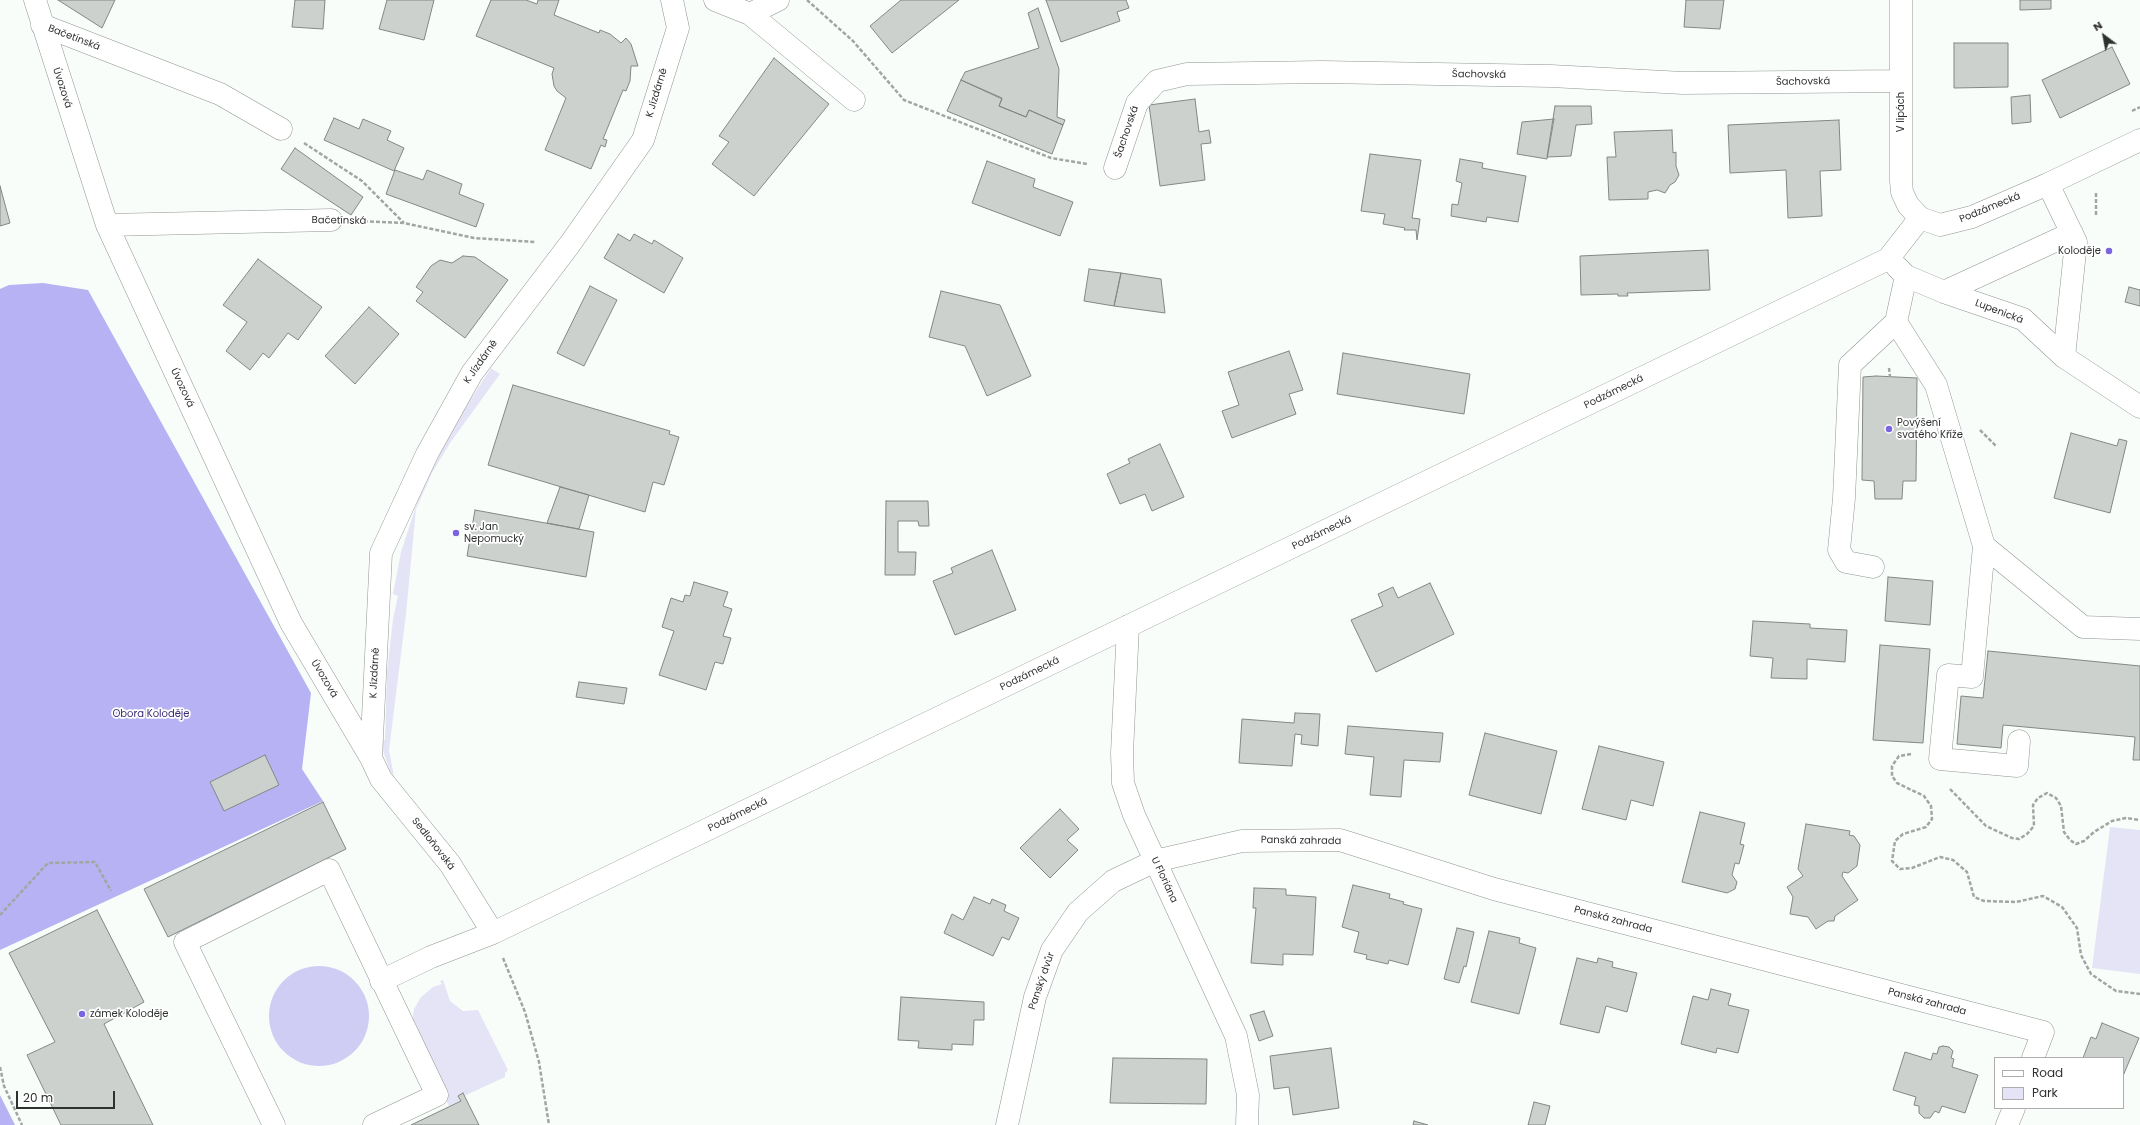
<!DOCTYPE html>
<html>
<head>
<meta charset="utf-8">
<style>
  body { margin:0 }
  #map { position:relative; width:2140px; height:1125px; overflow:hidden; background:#f8fdf9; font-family:Poppins,sans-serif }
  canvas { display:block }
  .legend { position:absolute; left:1994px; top:1057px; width:130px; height:52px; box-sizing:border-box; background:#fff; border:1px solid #acadac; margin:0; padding:5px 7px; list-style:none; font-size:12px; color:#2f3130 }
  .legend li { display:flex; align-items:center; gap:8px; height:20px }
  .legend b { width:20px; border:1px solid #acadac }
  .north { position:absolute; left:2084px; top:16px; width:40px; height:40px; -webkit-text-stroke:3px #fff; paint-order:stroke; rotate:328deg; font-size:11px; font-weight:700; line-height:16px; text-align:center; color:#2f3130 }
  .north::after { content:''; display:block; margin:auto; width:14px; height:18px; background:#2f3130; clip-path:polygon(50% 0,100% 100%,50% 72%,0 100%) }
  .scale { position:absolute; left:16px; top:1091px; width:99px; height:18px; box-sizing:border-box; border:2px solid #2f3130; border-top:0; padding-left:5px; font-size:12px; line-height:14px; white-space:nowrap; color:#2f3130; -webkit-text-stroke:3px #fff; paint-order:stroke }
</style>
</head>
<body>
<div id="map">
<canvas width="2140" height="1125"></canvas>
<ul class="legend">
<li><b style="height:5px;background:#fff"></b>Road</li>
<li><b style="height:11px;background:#e5e4f7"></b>Park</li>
</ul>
<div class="north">N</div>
<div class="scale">20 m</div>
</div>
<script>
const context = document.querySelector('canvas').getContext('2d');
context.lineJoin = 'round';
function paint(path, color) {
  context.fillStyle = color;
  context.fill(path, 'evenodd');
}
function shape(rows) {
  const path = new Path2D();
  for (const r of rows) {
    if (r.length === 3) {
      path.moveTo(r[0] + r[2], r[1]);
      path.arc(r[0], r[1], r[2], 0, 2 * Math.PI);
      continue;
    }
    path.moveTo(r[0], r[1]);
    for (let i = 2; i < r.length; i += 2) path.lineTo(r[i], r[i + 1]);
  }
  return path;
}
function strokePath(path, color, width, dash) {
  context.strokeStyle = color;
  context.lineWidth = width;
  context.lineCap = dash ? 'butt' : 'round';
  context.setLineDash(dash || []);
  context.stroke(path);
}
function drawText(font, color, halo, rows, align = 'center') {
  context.font = font + ' Poppins,sans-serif';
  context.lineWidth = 3.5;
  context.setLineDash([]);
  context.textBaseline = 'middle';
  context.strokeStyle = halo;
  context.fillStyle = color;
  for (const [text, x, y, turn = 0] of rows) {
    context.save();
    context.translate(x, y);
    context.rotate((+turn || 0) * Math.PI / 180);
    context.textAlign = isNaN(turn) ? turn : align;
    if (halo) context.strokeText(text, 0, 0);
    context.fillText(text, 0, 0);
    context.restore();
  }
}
const green = shape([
  [491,368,500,374,450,443,432,473,416,509,406,614,389,750,394,776,390,771,384,754,381,740,385,740,387,672,393,619,398,596,393,594,401,552,422,488,463,411],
  [2110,827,2140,830,2140,974,2092,968],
  [443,980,450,1001,463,1011,478,1010,508,1070,505,1073,505,1077,464,1096,463,1093,459,1095,461,1101,449,1106,416,1038,412,1021,414,1009,421,997,433,987,442,984,440,981]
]);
const forest = shape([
  [43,283,88,290,311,693,302,769,323,801,0,950,0,289,9,285],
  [0,1095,15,1125,0,1125]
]);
const water = shape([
  [319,1016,50]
]);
const building = shape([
  [58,0,115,0,102,28,58,0],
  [295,0,325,0,323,29,292,27,295,0],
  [387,0,434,0,424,40,379,29,387,0],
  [491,0,526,0,537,4,538,0,559,0,554,15,599,33,600,30,610,34,621,43,626,38,631,44,638,66,631,66,630,81,626,91,623,90,603,139,607,140,605,147,601,145,591,169,545,150,566,98,557,91,554,86,552,74,554,68,476,36,491,0],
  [901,0,959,0,892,53,870,26,901,0],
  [1046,0,1126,0,1129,8,1117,12,1120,21,1061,42,1046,0],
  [1686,0,1724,0,1720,29,1684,27,1686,0],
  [2020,0,2051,0,2051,9,2020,10,2020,0],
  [1038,8,1059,69,1057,117,1065,120,1063,125,1029,110,1026,117,999,106,1002,98,961,80,965,72,1039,48,1028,13,1038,8],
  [1954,43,2008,43,2008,87,1954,88,1954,43],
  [2112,47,2130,84,2060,118,2042,80,2112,47],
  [774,58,829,104,754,196,712,164,729,142,719,136,774,58],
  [961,80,1002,99,999,106,1026,117,1029,110,1063,125,1052,154,947,111,961,80],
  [2030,95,2031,122,2012,124,2011,97,2030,95],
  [1195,99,1199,132,1209,130,1211,143,1201,144,1205,180,1160,186,1149,105,1195,99],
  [1555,106,1591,106,1592,124,1576,125,1571,156,1547,157,1555,106],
  [334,118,359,129,363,119,391,131,387,140,404,148,394,171,324,140,334,118],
  [1554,119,1547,159,1517,154,1522,122,1554,119],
  [1839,120,1841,170,1820,171,1822,216,1788,218,1786,170,1730,173,1728,125,1839,120],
  [1672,130,1673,153,1676,152,1676,166,1679,175,1675,182,1670,185,1665,193,1657,190,1648,192,1648,199,1609,200,1607,157,1616,157,1614,132,1672,130],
  [295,148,363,197,351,215,281,169,295,148],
  [1370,154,1421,160,1412,218,1420,219,1417,240,1416,230,1404,230,1405,228,1383,224,1385,214,1361,211,1370,154],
  [1460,159,1483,163,1482,168,1526,176,1518,222,1487,217,1486,222,1451,216,1452,204,1458,205,1462,183,1456,181,1460,159],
  [987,161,1035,179,1033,187,1073,202,1060,236,972,203,987,161],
  [395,170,423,180,427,170,462,184,459,194,484,204,476,227,386,194,395,170],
  [0,186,10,223,0,226,0,186],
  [618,234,630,241,634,234,652,244,654,240,683,258,664,293,604,258,618,234],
  [1708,250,1710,290,1627,293,1628,296,1618,296,1618,294,1581,295,1580,256,1708,250],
  [463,256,475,257,508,280,465,338,416,301,423,292,416,287,431,266,440,260,452,263,463,256],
  [258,259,322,307,298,340,288,333,269,358,263,353,250,370,226,351,247,322,223,305,258,259],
  [1089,269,1121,273,1114,306,1084,301,1089,269],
  [1121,273,1161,279,1165,313,1114,306,1121,273],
  [590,286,617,300,584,366,557,353,590,286],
  [2129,287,2140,290,2140,306,2125,302,2129,287],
  [941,291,1000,305,1031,376,987,396,965,346,929,337,941,291],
  [369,307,399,334,355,384,325,356,369,307],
  [1289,351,1303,390,1289,394,1296,414,1232,438,1222,411,1239,405,1228,372,1289,351],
  [1343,353,1470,374,1464,414,1337,394,1343,353],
  [1876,376,1917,378,1916,481,1903,481,1902,499,1875,499,1874,481,1862,480,1863,377,1876,376],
  [513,385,670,431,669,434,679,437,664,485,653,482,645,512,488,465,513,385],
  [2071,433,2117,446,2119,439,2127,441,2110,513,2054,498,2071,433],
  [1160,444,1184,497,1152,511,1145,494,1120,504,1107,474,1130,463,1128,459,1160,444],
  [560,487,589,495,579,529,547,523,560,487],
  [886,501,928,501,929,526,919,526,918,521,898,521,898,552,916,552,915,575,885,575,886,501],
  [475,510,594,532,586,577,467,556,475,510],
  [992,550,1016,610,955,635,933,581,953,573,951,568,992,550],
  [1888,577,1933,581,1930,625,1885,621,1888,577],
  [694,582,728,592,723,606,732,609,723,636,731,638,723,664,715,662,706,690,659,675,674,631,662,627,671,598,683,602,685,595,690,596,694,582],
  [1430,583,1454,634,1376,672,1351,620,1383,606,1378,594,1393,587,1398,598,1430,583],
  [1753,621,1810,624,1810,628,1847,630,1845,662,1807,659,1807,679,1771,678,1773,658,1750,656,1753,621],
  [1880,645,1930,649,1923,743,1873,740,1880,645],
  [1988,651,2140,666,2140,760,2133,760,2135,737,2003,725,2001,748,1957,744,1961,696,1983,698,1988,651],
  [579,682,627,688,624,704,576,697,579,682],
  [1295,713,1320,714,1318,746,1301,744,1302,735,1295,734,1292,766,1239,763,1242,719,1294,723,1295,713],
  [1348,726,1443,733,1440,762,1404,760,1401,797,1370,795,1374,757,1345,754,1348,726],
  [1485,733,1557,751,1541,814,1469,795,1485,733],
  [1599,746,1664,762,1653,806,1631,800,1626,820,1582,809,1599,746],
  [265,755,279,785,224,811,210,782,265,755],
  [323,802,346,849,168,937,144,889,323,802],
  [1060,809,1079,829,1067,840,1078,850,1050,878,1020,848,1060,809],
  [1700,812,1745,823,1740,844,1744,845,1739,864,1735,863,1732,875,1737,882,1735,889,1727,893,1682,882,1700,812],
  [1806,824,1850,831,1849,835,1854,836,1860,845,1857,866,1848,873,1843,872,1842,876,1858,900,1835,916,1834,921,1828,921,1816,929,1808,917,1790,914,1793,897,1787,887,1803,876,1798,869,1806,824],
  [1353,885,1390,894,1389,898,1404,902,1403,904,1422,909,1408,965,1389,960,1388,964,1366,959,1367,955,1354,952,1359,932,1342,927,1353,885],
  [1254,888,1286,889,1286,895,1316,897,1313,955,1283,954,1283,965,1251,963,1256,908,1253,908,1254,888],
  [974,897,990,904,992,899,1006,905,1004,911,1019,918,1009,940,1002,937,993,956,944,933,952,914,963,920,974,897],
  [97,910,144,1002,104,1024,153,1125,61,1125,27,1055,55,1042,9,953,97,910],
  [1457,928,1474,932,1466,967,1464,966,1459,983,1444,979,1457,928],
  [1489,931,1520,938,1519,943,1536,948,1519,1014,1471,1002,1489,931],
  [1577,958,1597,963,1598,958,1613,962,1612,967,1637,973,1627,1012,1606,1006,1599,1033,1560,1024,1577,958],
  [1711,989,1731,994,1728,1005,1749,1010,1738,1053,1717,1048,1716,1053,1681,1044,1693,996,1708,1000,1711,989],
  [901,997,984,1002,984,1020,974,1020,973,1045,952,1044,952,1050,918,1048,919,1041,898,1040,901,997],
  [1264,1011,1273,1036,1259,1041,1250,1015,1264,1011],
  [2102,1023,2139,1038,2123,1076,2123,1058,2083,1058,2091,1037,2096,1039,2102,1023],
  [1943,1046,1949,1047,1953,1051,1951,1058,1954,1059,1952,1067,1978,1075,1965,1113,1942,1106,1939,1113,1935,1111,1930,1118,1924,1118,1919,1113,1919,1106,1914,1105,1916,1097,1893,1090,1905,1052,1931,1060,1933,1053,1937,1054,1939,1047,1943,1046],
  [1331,1048,1339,1108,1293,1115,1289,1087,1274,1089,1270,1056,1331,1048],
  [1113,1058,1207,1059,1206,1104,1110,1103,1113,1058],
  [463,1093,479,1125,411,1125,461,1101,458,1096,463,1093],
  [1534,1102,1550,1106,1545,1125,1528,1125,1534,1102],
  [1414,1121,1428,1125,1413,1125,1414,1121]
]);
const path = shape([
  [807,0,853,41,904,100,1051,158,1087,164],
  [2132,111,2140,107],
  [304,143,362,181,404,223],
  [2096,215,2096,192],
  [358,221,404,223,474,238,535,242],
  [1889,368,1890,377],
  [1980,430,1996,446],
  [1911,754,1899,756,1892,766,1892,776,1897,783,1924,796,1931,806,1932,819,1926,827,1903,834,1895,841,1892,861,1900,869,1912,868,1940,857,1953,860,1967,872,1974,897,1984,901,2016,902,2043,896,2062,907,2077,928,2081,955,2091,974,2116,991,2140,994],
  [1950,789,1986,826,2012,838,2019,839,2027,834,2034,826,2033,805,2038,798,2047,793,2056,798,2061,806,2064,832,2070,840,2076,844,2084,841,2094,832,2112,821,2126,818,2140,820],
  [0,915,48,863,95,862,111,891],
  [503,958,525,1012,539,1062,549,1125],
  [0,1067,4,1086,22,1125]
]);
const minor = shape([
  [35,0,107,225,291,623,371,758,381,779,450,864,493,933],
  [715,0,750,14,778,0],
  [1901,0,1901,181,1902,192,1908,205,1920,218,1940,225,1972,217,2048,184,2140,140],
  [750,14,854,100],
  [42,25,220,94,281,129],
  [1115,168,1137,103,1157,81,1187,74,1322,72,1551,76,1683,83,1901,81],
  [2048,184,2076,242,2064,357],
  [107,225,331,220],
  [1897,267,1906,276,1944,292,2023,319,2064,357,2140,407],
  [1906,276,1896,322,1936,385,1984,546,1972,677,1948,675,1940,759,2017,766,2019,741],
  [1944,292,2072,233],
  [1984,546,2083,627,2140,629],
  [1873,567,1846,562,1839,550,1844,498,1850,365,1896,322],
  [1128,626,1122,753,1123,783,1134,815,1236,1036,1248,1095,1247,1125],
  [371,758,381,553,427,454,472,373,570,244,643,140,678,28,672,0],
  [381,981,431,957,493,933,1888,259,1920,218],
  [274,1125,185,942,329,870,437,1095,374,1125],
  [1007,1125,1035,997,1052,950,1078,912,1113,881,1155,861,1242,841,1340,840,1494,889,2043,1032,2033,1058],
  [2007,1125,2014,1108]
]);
const markers = [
  [2109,251,4,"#7a64df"],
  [1889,429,4,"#7a64df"],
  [456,533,4,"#7a64df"],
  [82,1014,4,"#7a64df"]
];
const streetNames = [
  ["Bačetínská",74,38,21],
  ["Šachovská",1479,75,1],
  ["Šachovská",1803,82,-1],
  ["Úvozová",62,88,72],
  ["K Jízdárně",657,93,-73],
  ["V lipách",1901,112,-90],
  ["Šachovská",1127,132,-71],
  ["Podzámecká",1990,208,-22],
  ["Bačetínská",339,221,1],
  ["Lupenická",1999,312,21],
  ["K Jízdárně",481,362,-55],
  ["Úvozová",182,388,65],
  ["Podzámecká",1614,392,-26],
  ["Podzámecká",1322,533,-26],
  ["K Jízdárně",375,673,-87],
  ["Podzámecká",1030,674,-26],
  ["Úvozová",324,679,59],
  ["Podzámecká",738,815,-26],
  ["Panská zahrada",1301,841,1],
  ["Sedloňovská",433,844,52],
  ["U Floriána",1164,880,65],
  ["Panská zahrada",1613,920,15],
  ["Panský dvůr",1042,981,-71],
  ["Panská zahrada",1927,1002,15]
];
const poiNames = [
  ["Koloděje",2101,251,"right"],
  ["Povýšení",1897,423],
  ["svatého Kříže",1897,435],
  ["sv. Jan",464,527],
  ["Nepomucký",464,539],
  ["zámek Koloděje",90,1014]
];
const parkNames = [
  ["Obora Koloděje",151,714]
];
paint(green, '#e5e4f7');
paint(forest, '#b7b2f3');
paint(water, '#cfcdf4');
paint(building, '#ccd1cd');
strokePath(building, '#838884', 1);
strokePath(minor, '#919692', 23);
strokePath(path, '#a2a6a3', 2.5, [4, 2]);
strokePath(minor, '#fff', 22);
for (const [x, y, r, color] of markers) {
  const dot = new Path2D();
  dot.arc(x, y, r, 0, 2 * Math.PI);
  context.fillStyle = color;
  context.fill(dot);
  strokePath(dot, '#fff', 1.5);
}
drawText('10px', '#2f3130', '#fff', streetNames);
drawText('10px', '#2f3130', '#fff', poiNames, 'left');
drawText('10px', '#392a74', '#fff', parkNames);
</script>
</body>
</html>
